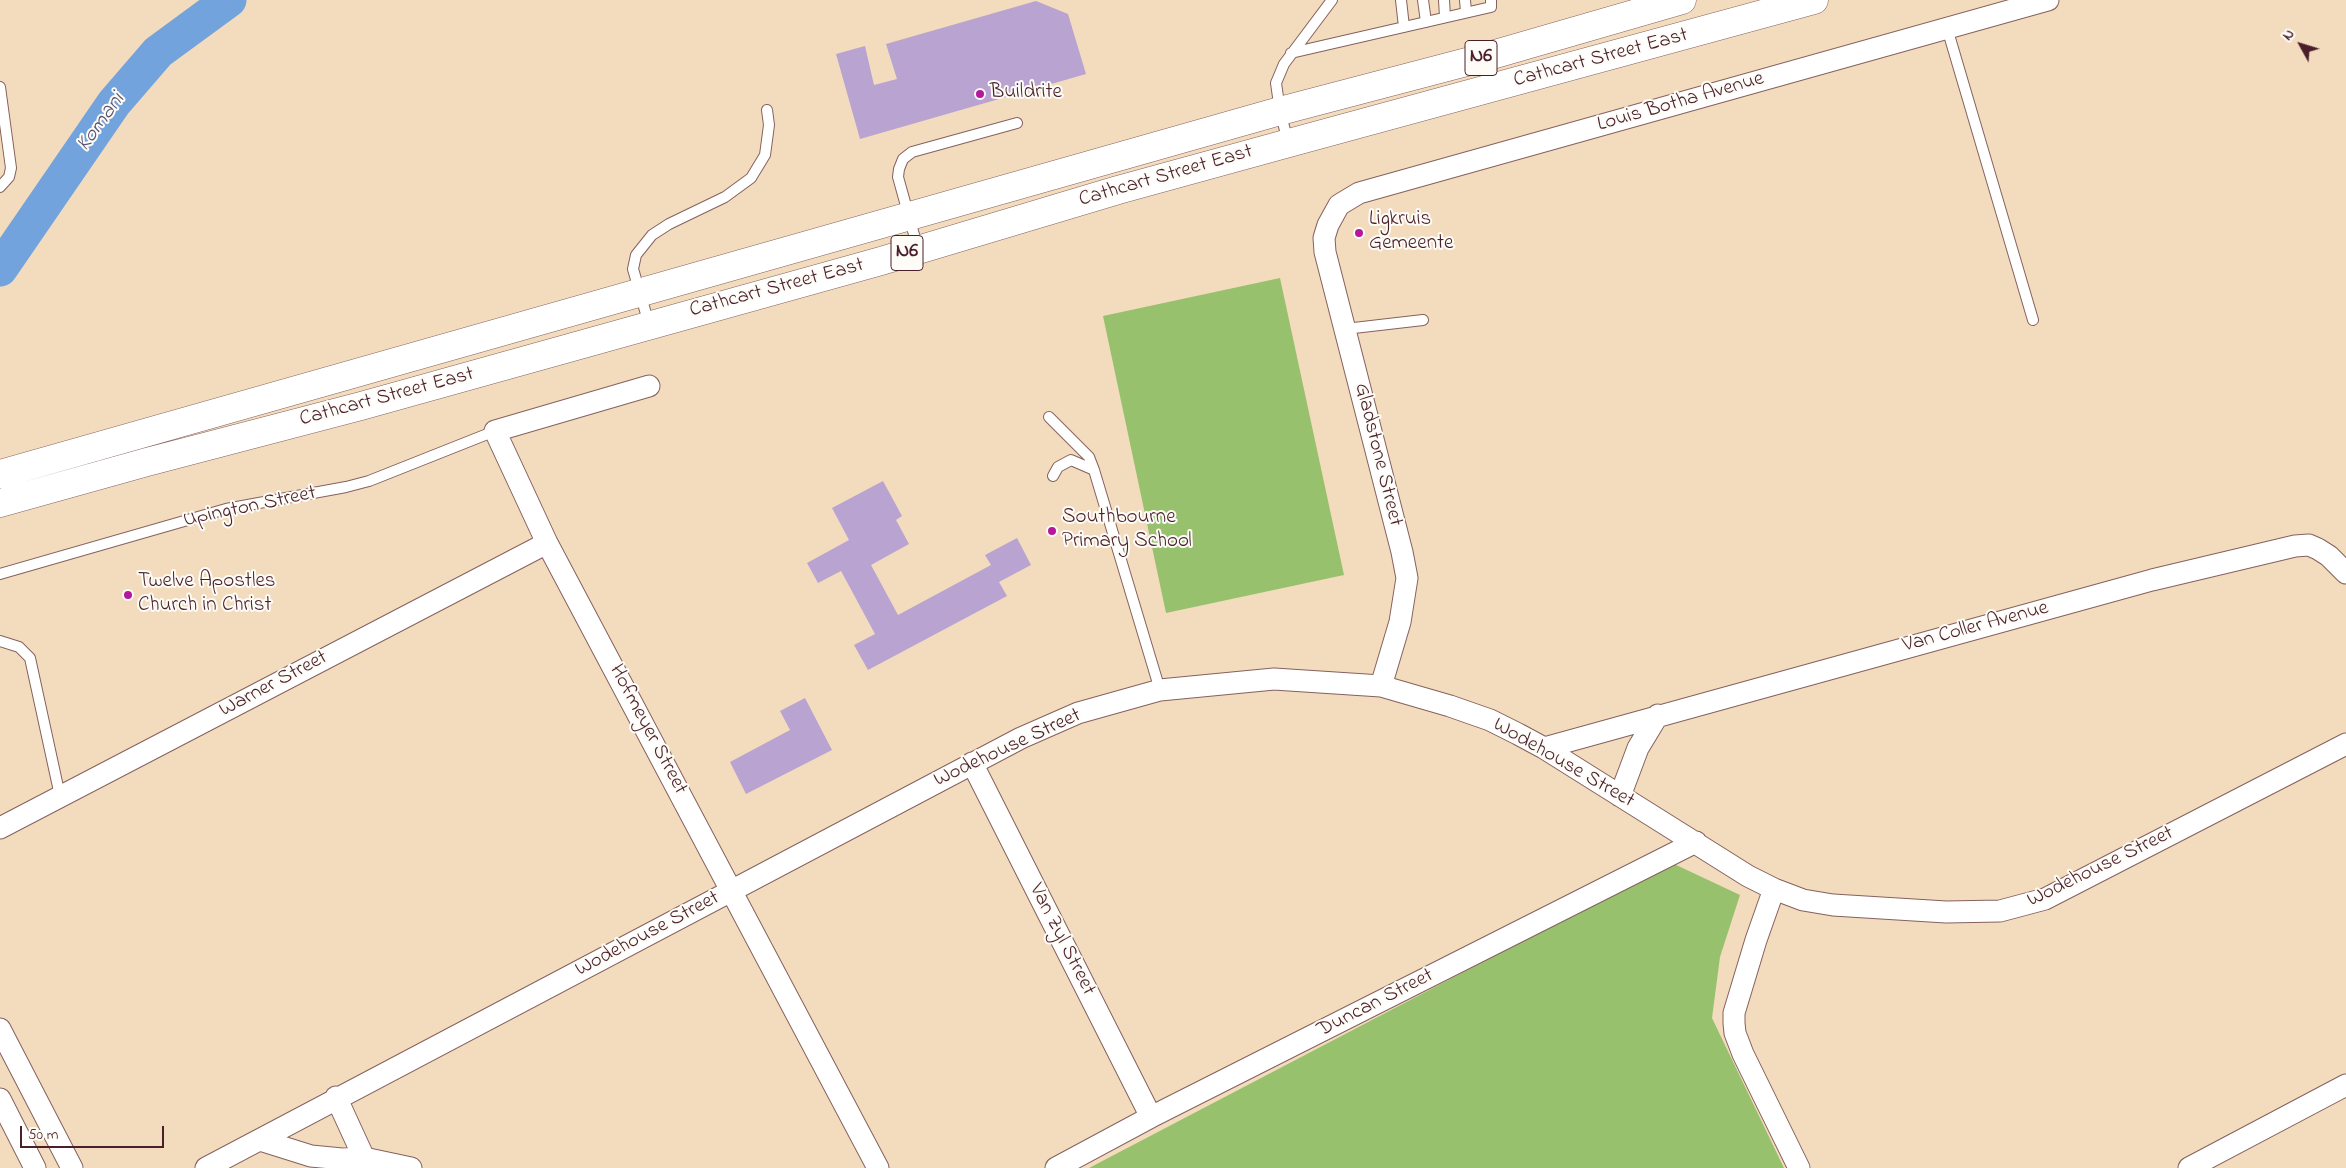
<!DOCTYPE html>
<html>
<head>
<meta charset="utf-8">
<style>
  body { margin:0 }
  #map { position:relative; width:2346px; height:1168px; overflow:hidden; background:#f3dcbd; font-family:"Indie Flower",sans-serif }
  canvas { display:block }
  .north { position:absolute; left:2276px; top:20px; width:50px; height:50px; -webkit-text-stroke:4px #fdfcf7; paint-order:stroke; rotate:309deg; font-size:14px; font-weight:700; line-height:20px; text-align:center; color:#4a1f2b }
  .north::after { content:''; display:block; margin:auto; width:18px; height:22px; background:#4a1f2b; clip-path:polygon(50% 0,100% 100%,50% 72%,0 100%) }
  .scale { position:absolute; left:20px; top:1126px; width:144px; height:22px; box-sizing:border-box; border:2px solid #4a1f2b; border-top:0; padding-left:6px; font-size:15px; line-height:18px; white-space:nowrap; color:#4a1f2b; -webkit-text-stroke:4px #fdfcf7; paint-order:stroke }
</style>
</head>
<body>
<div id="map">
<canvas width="2346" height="1168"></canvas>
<div class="north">N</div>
<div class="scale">50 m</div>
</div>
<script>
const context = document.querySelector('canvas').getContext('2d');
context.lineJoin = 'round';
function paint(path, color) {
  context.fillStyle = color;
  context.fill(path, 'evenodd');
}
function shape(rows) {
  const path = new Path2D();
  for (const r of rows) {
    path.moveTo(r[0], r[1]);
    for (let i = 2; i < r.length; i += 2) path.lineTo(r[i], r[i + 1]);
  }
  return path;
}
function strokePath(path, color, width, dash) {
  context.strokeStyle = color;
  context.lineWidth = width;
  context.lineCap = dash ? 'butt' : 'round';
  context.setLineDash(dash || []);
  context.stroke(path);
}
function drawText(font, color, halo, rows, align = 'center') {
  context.font = font + ' "Indie Flower",sans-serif';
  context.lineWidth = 4;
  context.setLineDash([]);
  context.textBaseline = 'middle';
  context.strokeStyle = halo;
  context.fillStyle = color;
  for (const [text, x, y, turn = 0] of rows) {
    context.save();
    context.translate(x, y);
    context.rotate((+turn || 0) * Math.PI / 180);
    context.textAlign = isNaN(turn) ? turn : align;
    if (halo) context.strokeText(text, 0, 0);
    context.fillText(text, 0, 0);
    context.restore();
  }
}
const green = shape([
  [1280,278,1344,575,1166,613,1103,316],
  [1672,863,1740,895,1720,957,1712,1018,1784,1168,1089,1168]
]);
const river = shape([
  [0,269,114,103,158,52,229,0]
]);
const building = shape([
  [1036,1,1068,14,1086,74,860,139,836,54,865,46,874,85,897,79,886,44],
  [883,481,902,516,896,520,909,544,871,565,898,615,991,565,985,555,1017,538,1031,565,999,582,1007,596,868,670,854,645,875,634,841,571,818,583,807,563,849,540,832,508],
  [805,698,832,750,746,794,730,762,790,730,780,711]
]);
const lane = shape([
  [1401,0,1404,27],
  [1423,0,1426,22],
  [1444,0,1445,17],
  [1465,0,1466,12],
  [1947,28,2033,320],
  [1291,53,1491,7,1491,0],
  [0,87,11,168,9,177,0,187],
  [1288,142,1280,111,1276,83,1284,64,1332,0],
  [918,249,898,177,899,169,903,159,912,152,1017,123],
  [649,324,633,269,636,255,652,235,669,224,725,197,751,178,765,155,769,125,767,110],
  [1345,329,1423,320],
  [1049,417,1089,457,1094,470,1160,690],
  [1053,476,1058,467,1071,460,1094,470],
  [0,574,226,509,346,487,369,481,495,431],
  [0,641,19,647,30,658,60,796]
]);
const street = shape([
  [649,386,495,431,547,543,878,1168],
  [1381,686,1400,622,1407,578,1402,552,1325,252,1324,238,1328,225,1339,205,1359,193,2048,0],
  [1544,748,2152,580,2295,546,2309,545,2318,549,2329,556,2346,573],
  [972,763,1151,1117],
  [1620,796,1638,748,1658,715],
  [0,828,547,543],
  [1774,889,1756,940,1734,1013,1734,1023,1735,1033,1743,1054,1799,1168],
  [0,1029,72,1168],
  [336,1097,364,1158],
  [0,1099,35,1168],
  [260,1140,311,1156,342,1159,364,1158,411,1168],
  [206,1168,1021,738,1078,713,1160,690,1274,679,1381,686,1450,706,1490,720,1518,734,1544,748,1748,876,1774,889,1803,900,1833,905,1946,912,2000,911,2045,899,2346,744],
  [1056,1168,1151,1117,1696,842],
  [2189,1168,2346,1085]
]);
const highway = shape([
  [0,474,1280,111,1478,59,1682,0],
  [0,503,147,462,361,406,881,261,1118,190,1289,143,1814,0]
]);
const markers = [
  [980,94,5,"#b5179e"],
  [1359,233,5,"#b5179e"],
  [1052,531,5,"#b5179e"],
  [128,595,5,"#b5179e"]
];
const shields = [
  [1481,58,32],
  [907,253,32]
];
const shieldNames = [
  ["N6",1481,58],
  ["N6",907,253]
];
const streetNames = [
  ["Cathcart Street East",1601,59,-15],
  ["Louis Botha Avenue",1681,103,-16],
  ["Cathcart Street East",1166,177,-16],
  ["Cathcart Street East",777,289,-15],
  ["Cathcart Street East",387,398,-15],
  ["Gladstone Street",1377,455,76],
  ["Upington Street",250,508,-12],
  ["Van Coller Avenue",1976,628,-15],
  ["Warner Street",274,685,-28],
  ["Hofmeyer Street",647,730,62],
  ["Wodehouse Street",1008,749,-25],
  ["Wodehouse Street",1563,764,30],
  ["Wodehouse Street",2101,868,-26],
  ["Wodehouse Street",648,935,-28],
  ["Van Zyl Street",1061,940,63],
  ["Duncan Street",1376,1004,-27]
];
const poiNames = [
  ["Buildrite",990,94],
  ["Ligkruis",1369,221],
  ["Gemeente",1369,245],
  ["Southbourne",1062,519],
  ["Primary School",1062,543],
  ["Twelve Apostles",138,583],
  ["Church in Christ",138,607]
];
const waterNames = [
  ["Komani",102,123,-54]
];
paint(green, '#98c16d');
strokePath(river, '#73a3dd', 35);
paint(building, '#b8a3d1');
strokePath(lane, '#85615e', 12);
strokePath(street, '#85615e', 23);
strokePath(highway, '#85615e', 29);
strokePath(lane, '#fff', 10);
strokePath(street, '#fff', 21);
strokePath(highway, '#fff', 28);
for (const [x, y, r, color] of markers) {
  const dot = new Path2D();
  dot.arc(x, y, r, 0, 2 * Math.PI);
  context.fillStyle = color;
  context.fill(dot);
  strokePath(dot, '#fdfcf7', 2);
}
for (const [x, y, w] of shields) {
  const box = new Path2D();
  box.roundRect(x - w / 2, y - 17.5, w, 35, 4);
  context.fillStyle = '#fdfcf7';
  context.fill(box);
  strokePath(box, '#4a1f2b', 1);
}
drawText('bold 20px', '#4a1f2b', null, shieldNames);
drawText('21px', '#4a1f2b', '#fdfcf7', streetNames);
drawText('21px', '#4a1f2b', '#fdfcf7', poiNames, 'left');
drawText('italic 22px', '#5a5472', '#fdfcf7', waterNames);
</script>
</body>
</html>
